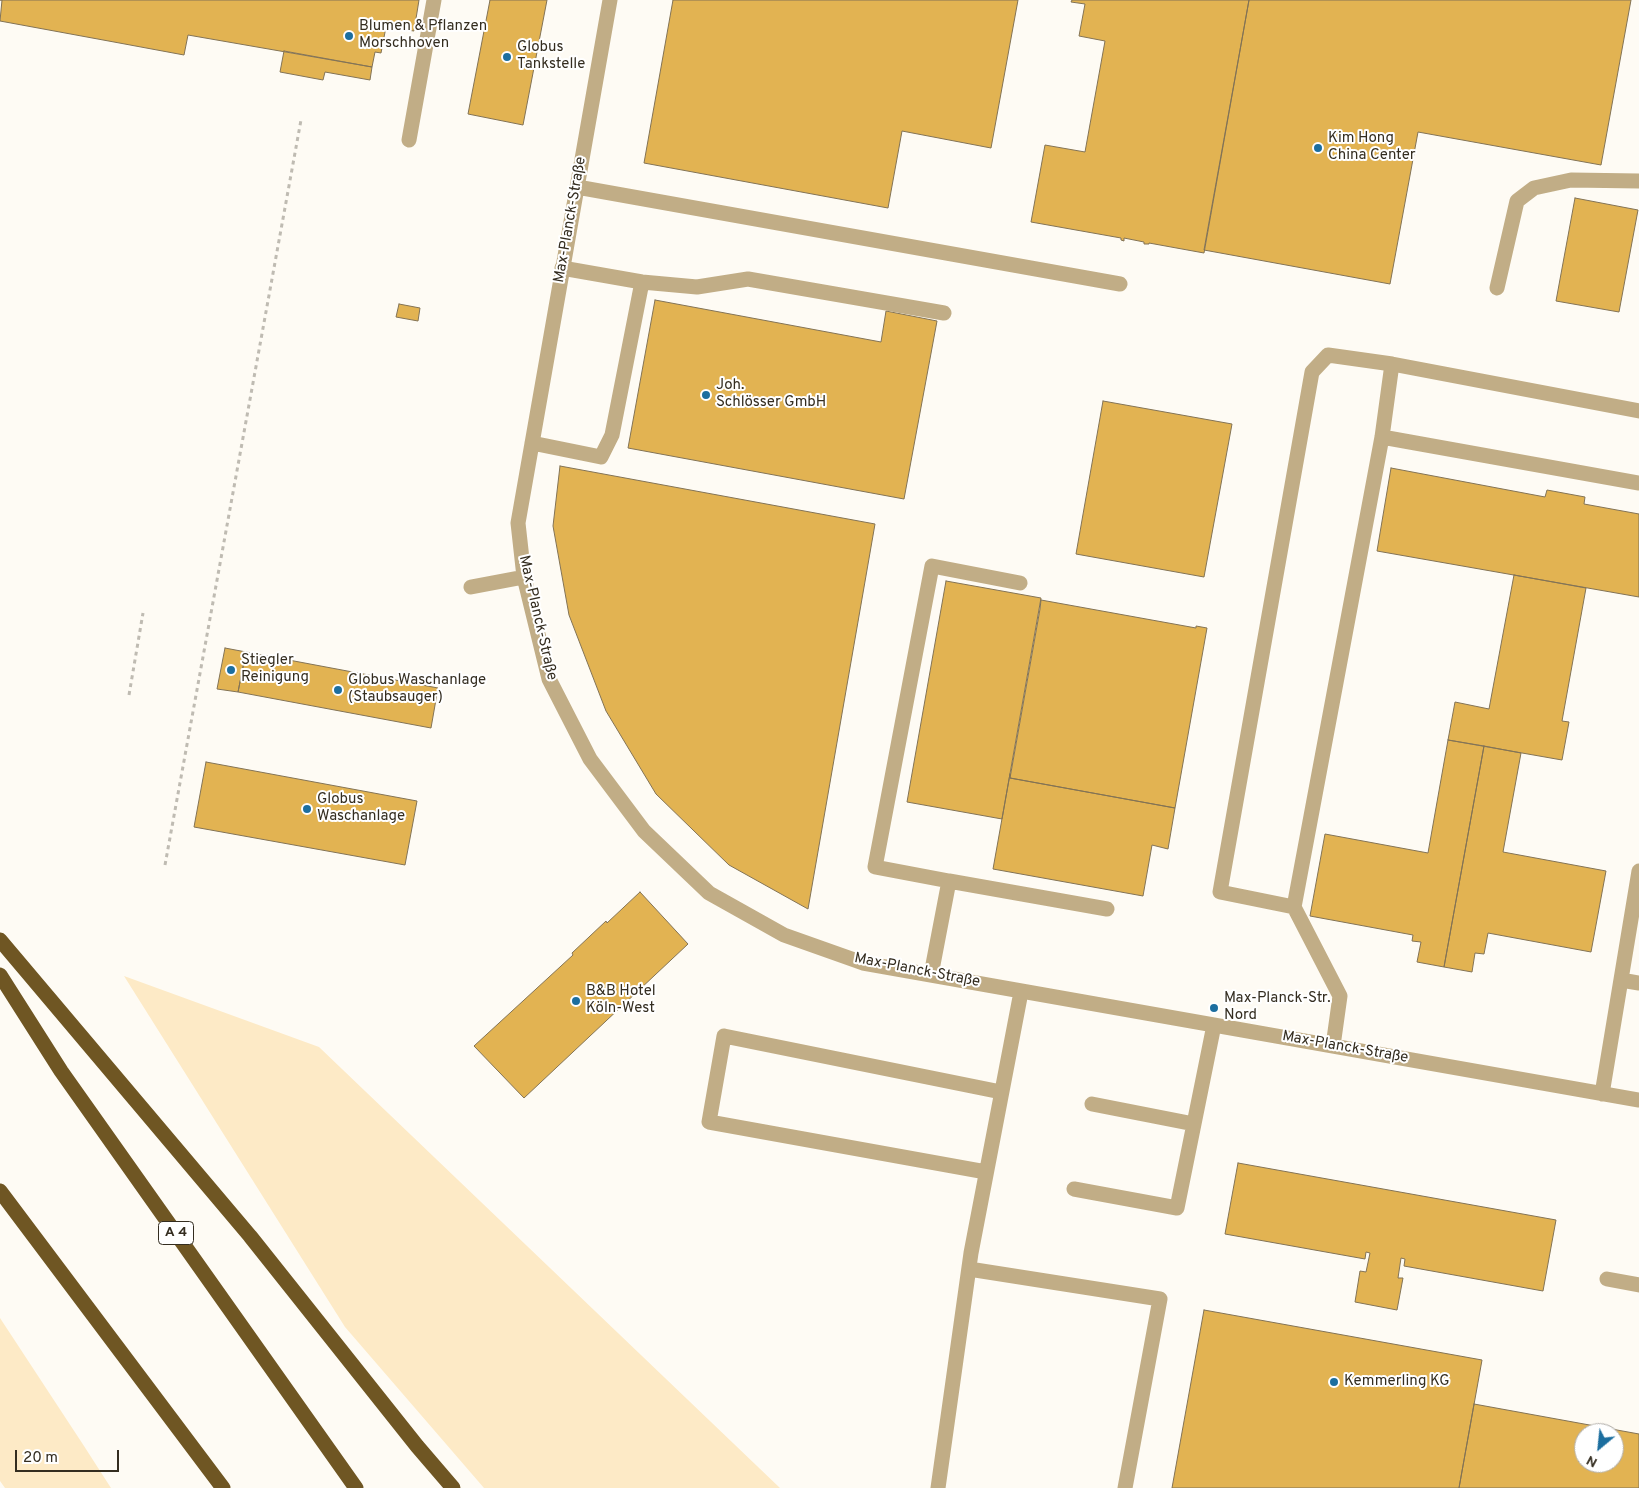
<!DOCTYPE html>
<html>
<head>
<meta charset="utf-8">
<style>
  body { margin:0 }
  #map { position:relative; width:1639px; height:1488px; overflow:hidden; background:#fefbf4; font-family:Overpass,sans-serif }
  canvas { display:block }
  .north { position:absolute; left:1574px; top:1423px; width:50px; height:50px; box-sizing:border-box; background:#fff; border:1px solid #aeaba6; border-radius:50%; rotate:208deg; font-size:14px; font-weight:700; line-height:20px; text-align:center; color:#342d20 }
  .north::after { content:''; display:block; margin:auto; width:18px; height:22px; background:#1c6e9f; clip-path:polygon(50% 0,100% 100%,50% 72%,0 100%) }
  .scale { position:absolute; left:15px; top:1450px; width:104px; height:22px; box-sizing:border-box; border:2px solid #342d20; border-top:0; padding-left:6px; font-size:15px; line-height:18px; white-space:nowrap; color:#342d20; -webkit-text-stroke:4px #fff; paint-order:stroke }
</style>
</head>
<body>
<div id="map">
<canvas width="1639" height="1488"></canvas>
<div class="north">N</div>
<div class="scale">20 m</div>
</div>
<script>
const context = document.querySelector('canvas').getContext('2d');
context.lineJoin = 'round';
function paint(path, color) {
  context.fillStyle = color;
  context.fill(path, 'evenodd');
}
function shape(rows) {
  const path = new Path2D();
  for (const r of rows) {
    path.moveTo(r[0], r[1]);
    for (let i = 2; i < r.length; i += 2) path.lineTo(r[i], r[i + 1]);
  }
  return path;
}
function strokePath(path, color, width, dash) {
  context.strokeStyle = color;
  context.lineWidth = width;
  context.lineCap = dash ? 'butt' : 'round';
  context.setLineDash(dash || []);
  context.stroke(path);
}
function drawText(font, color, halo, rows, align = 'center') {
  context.font = font + ' Overpass,sans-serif';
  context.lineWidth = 4;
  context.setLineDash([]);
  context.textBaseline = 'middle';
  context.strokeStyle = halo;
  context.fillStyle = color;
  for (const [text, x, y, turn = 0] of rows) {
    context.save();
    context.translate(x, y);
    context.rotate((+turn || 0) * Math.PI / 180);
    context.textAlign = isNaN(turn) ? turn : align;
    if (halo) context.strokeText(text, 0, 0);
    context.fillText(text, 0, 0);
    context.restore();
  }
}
const green = shape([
  [124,976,319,1047,780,1488,484,1488,345,1327],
  [0,1318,84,1446,111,1488,5,1488,0,1481]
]);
const building = shape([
  [0,0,419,0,414,31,386,27,381,53,375,52,372,67,188,35,184,55,114,42,0,21,2,0,0,0],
  [490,0,547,0,523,125,468,114,490,0],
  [673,0,1018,0,991,148,902,131,888,208,644,163,673,0],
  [1072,0,1249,0,1204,253,1149,243,1149,244,1144,244,1144,242,1124,238,1124,241,1121,240,1121,238,1031,222,1045,145,1085,152,1105,41,1079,36,1085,4,1071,2,1072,0],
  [1249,0,1631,0,1601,165,1418,132,1390,284,1204,250,1249,0],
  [284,51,372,67,370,80,325,72,323,80,280,72,284,51],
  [1575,198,1638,210,1619,312,1556,301,1575,198],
  [655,300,881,342,886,311,937,321,904,499,628,448,655,300],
  [399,304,420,308,418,321,396,317,399,304],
  [1103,401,1232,424,1204,577,1076,554,1103,401],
  [560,466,875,524,808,909,729,865,656,794,606,711,569,615,553,526,560,466],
  [1391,468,1545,497,1547,490,1585,497,1584,504,1639,514,1639,597,1377,551,1391,468],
  [1514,575,1586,588,1562,721,1569,722,1562,760,1448,740,1455,702,1489,709,1514,575],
  [946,581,1041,598,1002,819,907,802,946,581],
  [1041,600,1196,628,1196,626,1207,628,1175,808,1010,778,1040,609,1041,600],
  [225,648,246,652,238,692,217,689,225,648],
  [246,652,438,688,431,728,238,692,246,652],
  [1448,740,1484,746,1444,967,1417,962,1421,942,1412,941,1413,935,1310,916,1325,834,1428,853,1448,740],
  [1484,746,1521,753,1503,852,1606,871,1591,952,1488,933,1484,954,1475,953,1472,972,1444,967,1484,746],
  [206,762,417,801,405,865,194,827,206,762],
  [1010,774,1010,778,1175,808,1168,849,1152,845,1143,896,993,869,1010,774],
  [640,892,688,944,524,1098,474,1046,573,955,572,953,606,921,607,923,640,892],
  [1238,1163,1556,1220,1543,1291,1404,1266,1405,1259,1401,1258,1398,1278,1403,1278,1397,1310,1355,1302,1360,1271,1366,1272,1370,1253,1366,1252,1365,1259,1225,1234,1238,1163],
  [1204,1310,1482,1360,1459,1488,1172,1488,1204,1310],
  [1474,1404,1639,1434,1639,1488,1459,1488,1474,1404],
  [1584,1433,1614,1433,1614,1463,1584,1463,1584,1433]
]);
const path = shape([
  [129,695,143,613],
  [165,865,301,120]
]);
const minor = shape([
  [610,0,518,523,524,577,549,679,590,759,644,831,709,893,784,935,863,963,1639,1100],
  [409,140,434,0],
  [577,187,1120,284],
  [562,268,642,282,697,287,748,279,944,313],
  [1497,288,1517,201,1534,188,1571,180,1639,181],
  [1382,437,1639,483],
  [532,443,601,457,612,435,642,282],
  [471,587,524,577],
  [949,881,1107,909],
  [1294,907,1220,892,1312,372,1328,355,1392,364],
  [931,975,949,881,875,867,932,566,1020,583],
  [1621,980,1639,983],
  [1333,1046,1340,996,1294,907,1382,437,1392,364,1639,411],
  [1602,1094,1639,871],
  [1092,1104,1194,1124],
  [986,1172,709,1122,724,1036,1001,1092],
  [1074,1189,1177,1208,1214,1025],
  [969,1269,1160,1299,1125,1488],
  [1607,1279,1639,1285],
  [938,1488,971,1253,1021,992]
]);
const highway = shape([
  [0,940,250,1236,417,1446,453,1488],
  [0,975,61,1071,356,1488],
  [0,1191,223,1488]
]);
const markers = [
  [349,36,5,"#1c6e9f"],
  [507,57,5,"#1c6e9f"],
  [1318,148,5,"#1c6e9f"],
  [706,395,5,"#1c6e9f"],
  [231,670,5,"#1c6e9f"],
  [338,690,5,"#1c6e9f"],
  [307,809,5,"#1c6e9f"],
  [576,1001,5,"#1c6e9f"],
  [1214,1008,5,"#1c6e9f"],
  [1334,1382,5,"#1c6e9f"]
];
const shields = [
  [176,1233,35]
];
const shieldNames = [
  ["A 4",176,1233]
];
const poiNames = [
  ["Blumen & Pflanzen",359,27],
  ["Morschhoven",359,44],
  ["Globus",517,48],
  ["Tankstelle",517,65],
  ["Kim Hong",1328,139],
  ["China Center",1328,156],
  ["Joh.",716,386],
  ["Schlösser GmbH",716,403],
  ["Stiegler",241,661],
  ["Reinigung",241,678],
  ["Globus Waschanlage",348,681],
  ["(Staubsauger)",348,698],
  ["Globus",317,800],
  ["Waschanlage",317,817],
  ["B&B Hotel",586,992],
  ["Köln-West",586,1009],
  ["Max-Planck-Str.",1224,999],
  ["Nord",1224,1016],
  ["Kemmerling KG",1344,1382]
];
const streetNames = [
  ["Max-Planck-Straße",571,220,-80],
  ["Max-Planck-Straße",537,618,77],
  ["Max-Planck-Straße",917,971,11],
  ["Max-Planck-Straße",1345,1048,10]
];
paint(green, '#fdeac6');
paint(building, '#e2b352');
strokePath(building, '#837355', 1);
strokePath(path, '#bfbbb2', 3, [4, 4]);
strokePath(minor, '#c1ad86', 15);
strokePath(highway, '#6f5623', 15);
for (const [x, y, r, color] of markers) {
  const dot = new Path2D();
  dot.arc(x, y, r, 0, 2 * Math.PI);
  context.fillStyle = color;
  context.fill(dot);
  strokePath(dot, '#fff', 2);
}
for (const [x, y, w] of shields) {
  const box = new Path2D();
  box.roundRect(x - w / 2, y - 11.5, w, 23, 4);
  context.fillStyle = '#fff';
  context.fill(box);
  strokePath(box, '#342d20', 1);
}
drawText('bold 14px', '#342d20', null, shieldNames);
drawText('15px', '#342d20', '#fff', poiNames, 'left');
drawText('15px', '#342d20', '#fff', streetNames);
</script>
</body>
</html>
